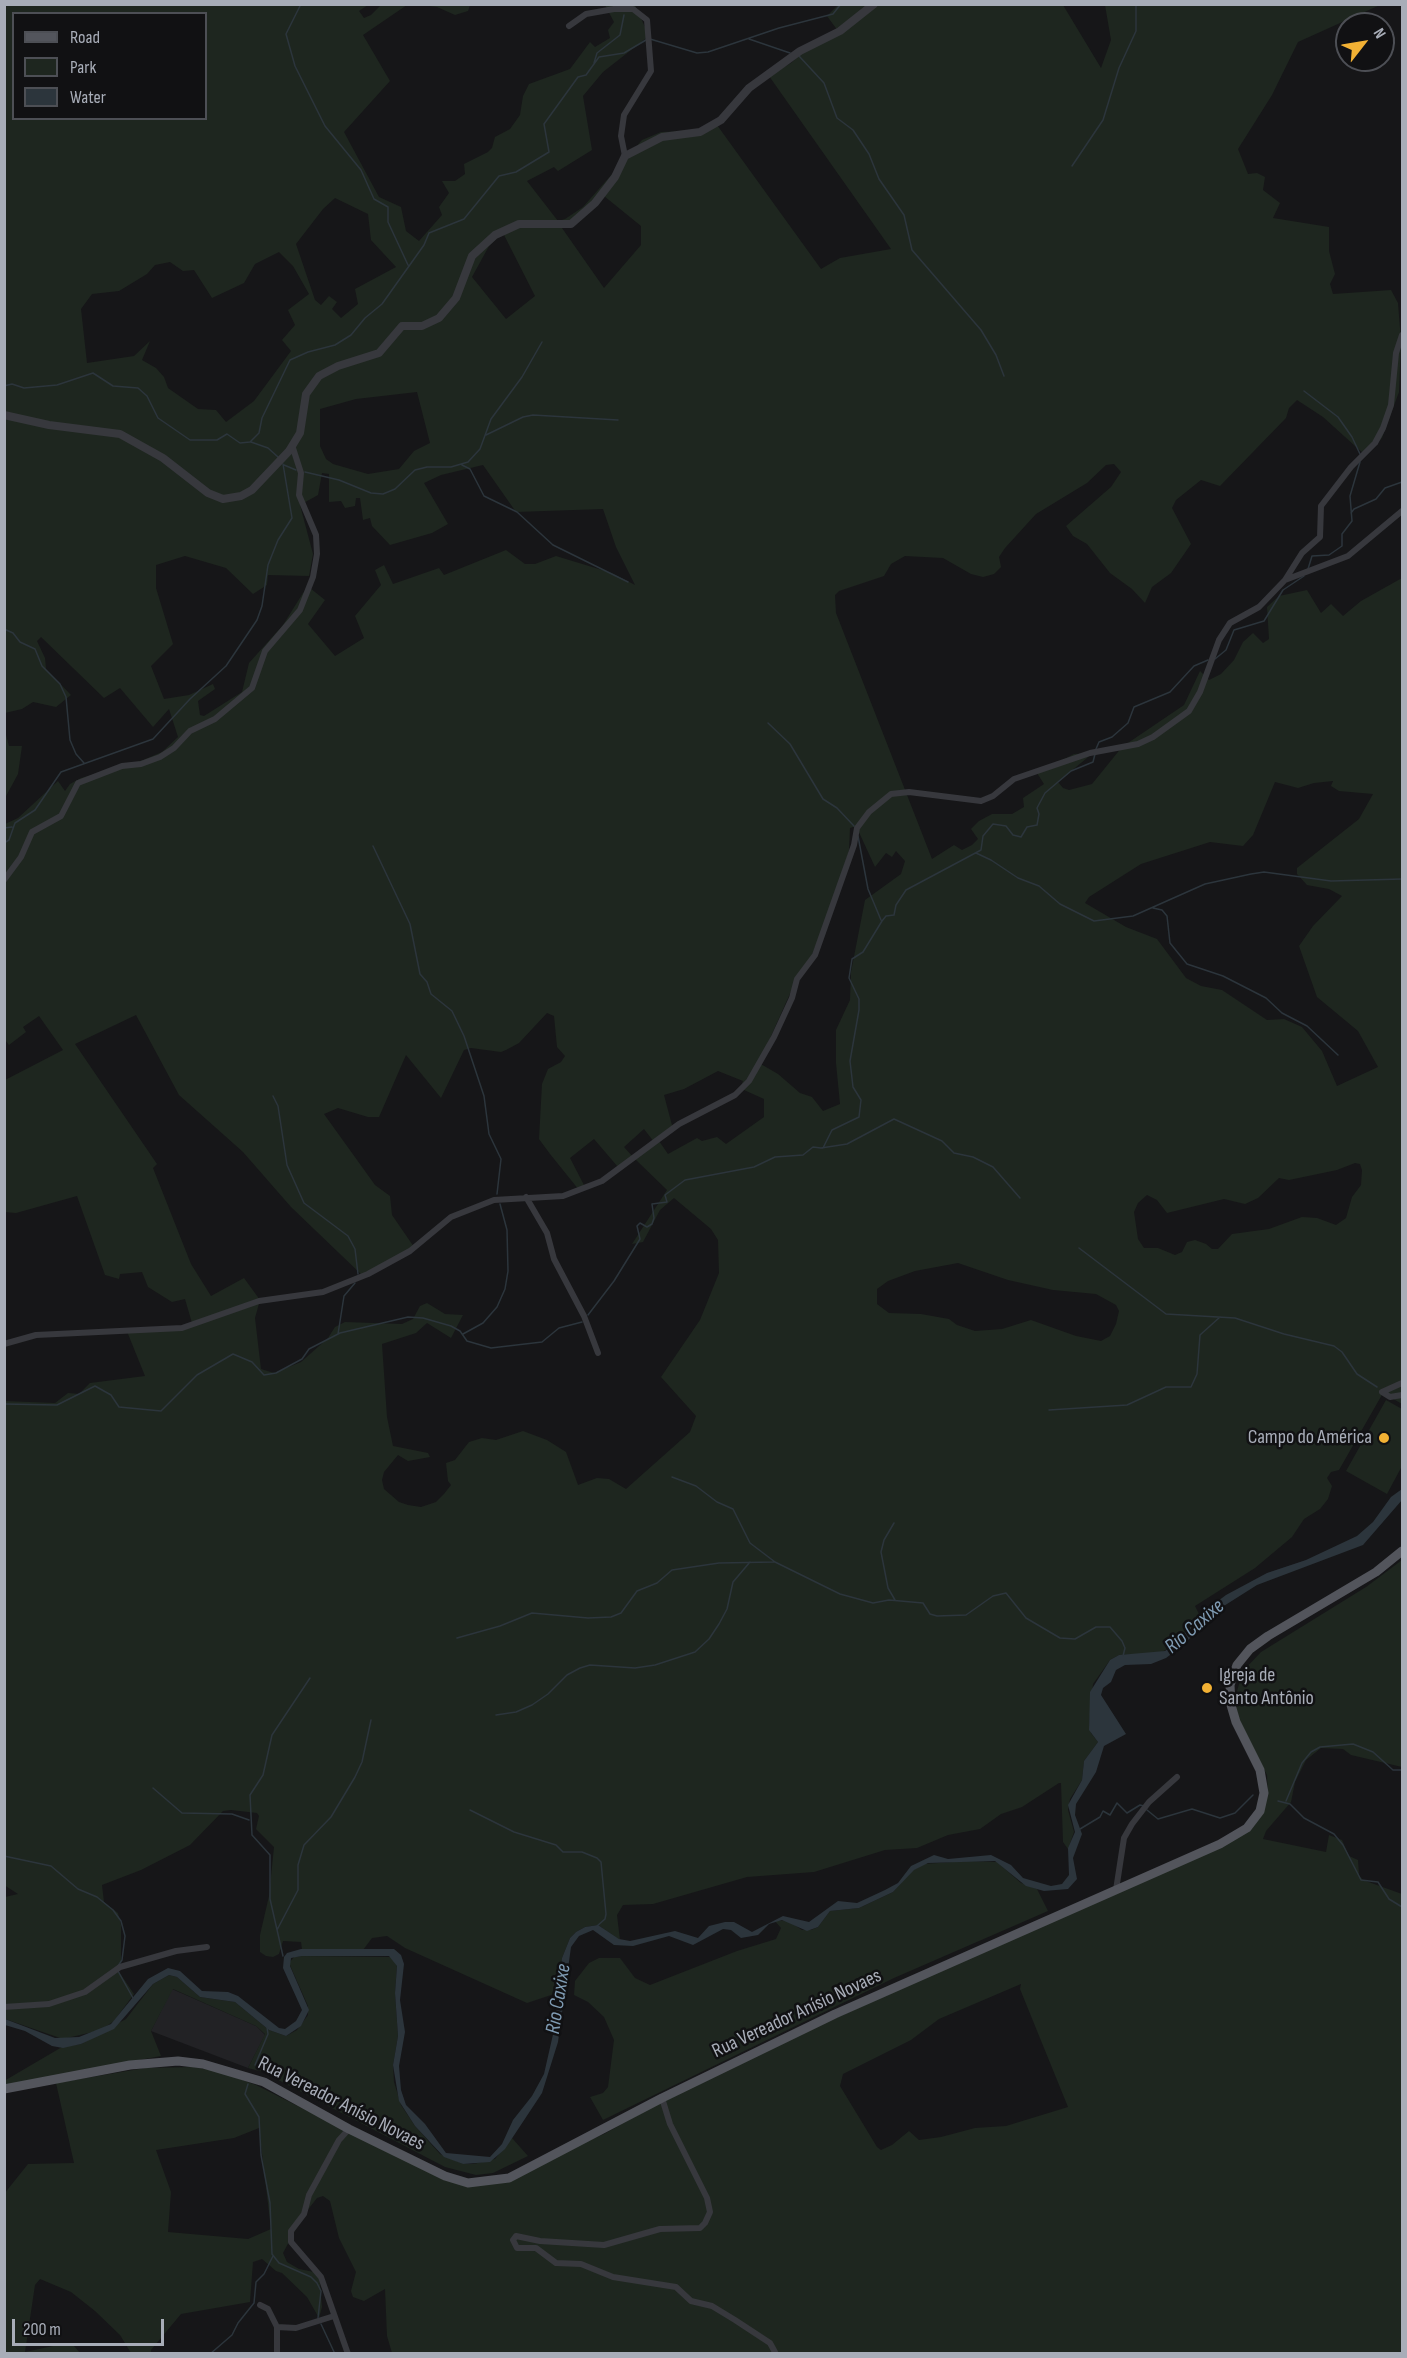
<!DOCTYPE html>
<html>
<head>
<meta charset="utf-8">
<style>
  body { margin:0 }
  #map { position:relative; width:1407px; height:2358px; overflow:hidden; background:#161618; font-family:"Sofia Sans Condensed",sans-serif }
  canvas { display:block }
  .frame { position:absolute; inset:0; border:6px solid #a8adb8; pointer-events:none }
  .legend { position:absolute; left:12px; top:12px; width:195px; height:108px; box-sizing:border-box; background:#111113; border:2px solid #4d4f55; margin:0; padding:8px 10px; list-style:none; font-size:18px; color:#a8adb8 }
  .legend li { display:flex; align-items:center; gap:12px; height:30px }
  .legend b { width:30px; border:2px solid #4d4f55 }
  .north { position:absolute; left:1335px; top:12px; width:60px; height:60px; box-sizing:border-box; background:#111113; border:2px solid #4d4f55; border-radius:50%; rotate:59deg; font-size:16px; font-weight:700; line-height:24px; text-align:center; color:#a8adb8 }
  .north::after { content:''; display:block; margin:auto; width:21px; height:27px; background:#f2b134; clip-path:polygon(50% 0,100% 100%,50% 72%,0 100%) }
  .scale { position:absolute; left:12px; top:2319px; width:152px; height:27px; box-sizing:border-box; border:3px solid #a8adb8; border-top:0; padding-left:8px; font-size:18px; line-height:21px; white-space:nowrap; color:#a8adb8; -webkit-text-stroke:4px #111113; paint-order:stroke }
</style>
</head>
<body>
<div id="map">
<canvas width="1407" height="2358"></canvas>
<div class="frame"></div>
<ul class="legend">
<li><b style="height:8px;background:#53555c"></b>Road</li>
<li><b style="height:16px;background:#1e261f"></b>Park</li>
<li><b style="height:16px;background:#2c353c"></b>Water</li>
</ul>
<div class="north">N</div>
<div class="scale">200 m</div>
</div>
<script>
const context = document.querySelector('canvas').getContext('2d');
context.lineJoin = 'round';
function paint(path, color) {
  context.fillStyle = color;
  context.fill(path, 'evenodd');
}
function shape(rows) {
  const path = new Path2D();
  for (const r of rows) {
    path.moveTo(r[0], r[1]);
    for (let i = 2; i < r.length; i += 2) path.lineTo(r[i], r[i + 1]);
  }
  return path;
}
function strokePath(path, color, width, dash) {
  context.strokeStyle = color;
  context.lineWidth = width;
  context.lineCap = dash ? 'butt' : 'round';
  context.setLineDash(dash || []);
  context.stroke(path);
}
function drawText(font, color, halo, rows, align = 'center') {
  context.font = font + ' "Sofia Sans Condensed",sans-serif';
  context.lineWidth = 5;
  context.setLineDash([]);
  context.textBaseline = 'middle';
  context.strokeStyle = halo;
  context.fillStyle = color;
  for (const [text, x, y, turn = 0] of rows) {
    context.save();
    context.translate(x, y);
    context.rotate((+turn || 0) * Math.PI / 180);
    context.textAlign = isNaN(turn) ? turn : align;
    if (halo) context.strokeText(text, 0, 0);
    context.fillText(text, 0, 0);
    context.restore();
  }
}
const built = shape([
  [172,1989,256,2026,265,2035,248,2068,151,2031]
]);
const green = shape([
  [5,5,368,5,359,11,364,18,371,15,381,5,407,5,363,35,390,81,344,132,379,197,401,207,406,231,419,241,442,215,439,207,449,193,442,181,455,181,465,174,464,164,488,152,492,148,495,137,510,129,520,115,523,96,529,84,570,69,590,42,595,47,610,38,608,30,614,22,605,5,635,5,649,36,603,72,583,96,592,150,558,171,554,167,527,181,558,221,565,219,583,207,642,140,661,132,688,131,717,125,821,269,840,258,891,249,769,76,791,63,807,49,838,31,827,16,838,5,1063,5,1101,68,1111,40,1105,5,1380,5,1298,42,1272,95,1238,149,1248,174,1257,173,1265,177,1263,190,1280,203,1273,218,1329,227,1329,251,1335,274,1330,284,1333,294,1391,290,1398,303,1401,341,1399,392,1382,438,1365,455,1323,417,1297,400,1289,408,1286,418,1220,486,1201,480,1176,500,1172,508,1191,544,1171,573,1152,587,1145,603,1132,589,1110,573,1087,544,1073,536,1066,526,1111,487,1121,472,1114,464,1106,465,1087,483,1036,514,1005,548,999,557,1001,567,994,574,983,577,971,574,943,558,905,556,891,564,884,576,839,591,835,595,836,613,932,859,954,845,962,850,972,845,978,839,971,829,979,821,992,814,1012,814,1024,807,1023,798,1044,784,1037,773,1074,754,1093,753,1058,782,1063,788,1069,790,1092,784,1122,747,1184,705,1200,671,1209,680,1221,674,1234,660,1243,642,1253,633,1263,643,1269,639,1267,607,1279,596,1307,590,1321,613,1331,604,1343,616,1361,601,1402,578,1402,1404,1383,1393,1339,1470,1331,1472,1327,1478,1332,1486,1328,1499,1320,1509,1304,1519,1292,1537,1255,1568,1195,1606,1200,1616,1175,1644,1159,1654,1119,1655,1110,1660,1093,1684,1089,1725,1091,1733,1098,1742,1084,1761,1082,1780,1070,1799,1068,1810,1074,1832,1068,1849,1063,1842,1061,1783,1059,1783,1022,1807,1001,1814,980,1829,948,1835,917,1848,885,1850,814,1872,747,1877,653,1904,623,1905,617,1915,620,1940,598,1925,585,1927,576,1932,570,1938,562,1958,561,1977,557,1993,527,2003,405,1948,387,1936,372,1938,363,1950,302,1949,301,1942,283,1941,279,1954,273,1957,266,1956,260,1952,260,1935,269,1896,274,1847,256,1829,259,1816,257,1813,231,1810,223,1811,190,1845,141,1870,102,1885,104,1902,118,1913,121,1925,121,1962,117,1969,134,1994,114,2021,101,2030,63,2039,5,2019,5,1897,18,1894,4,1885,4,1401,55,1403,68,1393,79,1394,90,1383,145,1376,126,1329,188,1328,192,1323,185,1299,172,1302,148,1287,142,1272,120,1274,119,1279,105,1275,77,1196,16,1213,5,1212,5,1080,63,1050,39,1016,23,1027,26,1032,9,1045,5,1040,5,824,18,818,58,781,65,791,70,784,81,778,143,760,162,752,178,737,169,709,153,727,120,688,104,698,41,637,37,641,45,658,46,669,71,695,56,707,33,702,22,709,5,713],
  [14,14,206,14,206,118,14,118],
  [604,196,641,226,641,245,604,288,562,228],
  [335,198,368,214,371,240,396,267,355,289,358,304,341,318,332,309,337,302,329,296,321,305,315,300,296,244,323,209],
  [503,233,535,296,506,319,472,277,489,246],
  [279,252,293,266,309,294,288,310,295,325,282,340,291,351,254,401,226,422,216,410,198,409,168,388,164,377,156,368,142,360,150,341,134,356,87,363,81,309,92,294,119,291,147,274,155,265,170,262,183,271,194,270,212,298,244,283,255,264],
  [417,392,430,443,414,451,399,469,368,474,333,464,326,459,320,446,320,409,356,399],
  [483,465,516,512,603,509,616,547,635,585,612,573,556,556,535,564,525,564,506,550,444,575,439,568,393,584,384,565,375,570,381,585,355,616,364,638,335,656,308,624,325,600,310,588,303,593,283,625,249,663,242,692,204,716,200,715,198,701,215,689,213,684,189,695,164,699,151,666,173,644,156,588,156,565,185,556,226,568,253,594,267,585,268,575,309,576,313,554,300,505,318,495,322,473,329,474,329,502,341,501,345,508,355,506,356,498,360,498,363,520,370,518,372,526,390,545,432,533,448,524,424,483,441,475],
  [1333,781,1331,786,1339,791,1373,794,1359,819,1297,868,1297,874,1307,885,1329,889,1342,896,1313,926,1299,946,1317,997,1358,1031,1378,1067,1337,1086,1322,1051,1302,1027,1284,1019,1267,1020,1222,990,1201,986,1186,978,1157,939,1126,927,1085,903,1089,897,1141,864,1210,842,1243,846,1253,835,1275,782,1298,788,1314,783],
  [853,827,857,828,875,867,886,853,892,857,896,851,905,861,901,874,865,900,851,972,850,1000,836,1030,836,1063,840,1104,823,1111,812,1097,800,1093,778,1074,759,1063,797,978,809,962,825,923,849,851,850,828],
  [547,1013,554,1016,557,1047,565,1056,561,1062,548,1069,542,1084,539,1139,550,1154,579,1190,585,1187,570,1158,594,1139,618,1167,633,1157,624,1147,644,1129,654,1142,634,1158,667,1190,632,1244,643,1242,660,1210,674,1198,711,1229,718,1240,719,1273,700,1320,661,1377,696,1416,690,1432,626,1489,609,1479,597,1478,578,1485,566,1452,547,1440,523,1431,496,1440,482,1438,469,1442,455,1460,446,1463,448,1481,451,1485,444,1494,436,1502,421,1507,408,1505,399,1502,384,1489,382,1480,384,1472,398,1455,408,1461,430,1457,428,1453,393,1446,387,1417,382,1344,416,1333,427,1323,451,1338,463,1315,445,1314,427,1303,420,1306,413,1319,402,1324,345,1322,335,1327,328,1338,301,1362,274,1373,261,1369,255,1318,260,1300,244,1278,211,1296,191,1264,153,1168,157,1164,75,1044,136,1015,179,1095,243,1152,291,1207,364,1277,414,1247,392,1215,390,1196,375,1185,324,1114,338,1108,368,1117,379,1117,406,1055,441,1098,464,1050,471,1048,501,1052,506,1050,519,1043],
  [718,1071,743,1081,741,1086,744,1090,764,1099,764,1117,726,1144,717,1137,702,1141,697,1138,668,1154,659,1141,673,1129,664,1095,684,1089],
  [1355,1163,1360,1164,1362,1170,1361,1185,1352,1197,1346,1218,1336,1225,1317,1218,1302,1217,1269,1229,1232,1234,1218,1249,1212,1249,1206,1244,1195,1240,1187,1242,1182,1252,1175,1255,1158,1248,1144,1248,1138,1239,1134,1212,1138,1203,1147,1195,1157,1200,1167,1213,1224,1199,1245,1204,1258,1198,1279,1178,1289,1180,1337,1170],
  [958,1263,1008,1280,1053,1290,1096,1294,1116,1305,1119,1311,1116,1324,1110,1336,1101,1341,1076,1336,1031,1320,1002,1329,975,1331,957,1325,949,1319,921,1314,889,1313,877,1304,877,1289,888,1281,915,1271],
  [421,5,470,5,468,11,455,15,437,7],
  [5,731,9,746,22,746,18,774,5,798],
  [1386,1400,1402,1409,1402,1466,1387,1494,1346,1471],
  [1402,1560,1402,1767,1351,1755,1343,1749,1321,1748,1306,1760,1295,1782,1291,1802,1266,1831,1263,1839,1326,1852,1329,1835,1342,1840,1349,1856,1358,1860,1359,1875,1363,1880,1402,1894,1402,2353,392,2353,387,2336,385,2289,364,2301,353,2297,351,2291,356,2272,339,2238,330,2201,323,2196,317,2198,303,2216,283,2253,287,2262,299,2269,319,2273,322,2307,319,2318,307,2297,282,2273,276,2271,262,2259,253,2262,250,2302,181,2314,151,2350,151,2353,131,2353,120,2335,95,2311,71,2292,40,2279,35,2285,25,2352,53,2346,74,2346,80,2353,5,2353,4,2194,28,2164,74,2163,56,2083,145,2068,193,2067,218,2071,256,2085,447,2181,506,2183,554,2156,604,2134,713,2073,1235,1839,1268,1794,1267,1775,1243,1732,1234,1701,1243,1671,1261,1652,1366,1587],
  [1021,1984,1020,1989,1068,2107,1006,2126,975,2128,941,2137,919,2140,909,2131,892,2145,881,2150,877,2147,840,2086,843,2074,911,2040,939,2019],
  [259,2128,271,2229,248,2239,168,2232,171,2192,156,2150,234,2138],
  [967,1861,997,1862,1021,1883,1037,1889,1048,1911,894,1978,603,2120,590,2097,603,2093,608,2087,614,2040,604,2017,588,2002,574,1995,575,1981,589,1963,599,1958,620,1958,635,1978,650,1985,737,1951,776,1939,781,1928,775,1921,787,1920,802,1930,811,1930,818,1927,830,1911,859,1908,893,1892,913,1870,924,1864],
  [302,1956,392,1957,397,1966,395,1993,398,2036,393,2065,394,2082,401,2105,415,2126,440,2154,463,2164,473,2164,495,2159,512,2138,528,2156,493,2173,476,2175,445,2167,263,2072,248,2068,265,2034,256,2026,173,1989,151,2031,161,2056,5,2085,4,2081,62,2047,81,2044,126,2019,153,1984,169,1975,177,1977,200,1997,235,2002,269,2030,286,2036,297,2030,308,2015,308,2006,289,1963,294,1957]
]);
const water = shape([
  [1402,1489,1402,1500,1363,1545,1257,1585,1208,1616,1186,1643,1166,1658,1151,1664,1125,1665,1116,1670,1111,1682,1103,1688,1101,1695,1126,1734,1104,1746,1096,1772,1076,1804,1075,1815,1082,1834,1073,1858,1077,1879,1068,1889,1044,1891,1026,1886,995,1861,928,1863,914,1870,893,1892,859,1908,830,1911,818,1927,807,1931,782,1920,769,1924,758,1935,741,1938,731,1930,723,1929,693,1945,669,1936,633,1946,614,1945,593,1930,579,1936,571,1947,558,2042,542,2093,505,2149,490,2162,463,2164,444,2157,415,2126,399,2101,393,2065,398,2036,395,1993,397,1966,389,1956,302,1956,291,1958,290,1966,309,2010,301,2026,286,2036,269,2030,235,2002,200,1997,177,1977,169,1975,153,1984,114,2029,81,2044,63,2048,52,2046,25,2031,5,2025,5,2019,55,2038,79,2037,111,2024,148,1979,168,1968,180,1971,202,1991,228,1992,238,1996,279,2028,285,2029,296,2021,302,2010,283,1968,284,1957,287,1953,301,1949,394,1949,401,1955,404,1964,400,2000,405,2032,399,2066,401,2090,406,2105,425,2124,446,2153,490,2157,502,2144,513,2120,532,2096,544,2074,554,2030,562,1958,570,1938,576,1932,585,1927,598,1925,619,1939,630,1941,675,1931,698,1938,709,1926,725,1922,734,1922,752,1932,783,1916,809,1922,838,1901,857,1903,885,1890,898,1883,911,1866,934,1855,948,1859,991,1855,1011,1865,1023,1878,1051,1886,1062,1884,1069,1875,1068,1848,1075,1832,1068,1805,1082,1780,1084,1761,1098,1742,1089,1730,1090,1692,1110,1660,1119,1655,1165,1651,1177,1642,1202,1613,1226,1595,1267,1573,1306,1560,1357,1536,1373,1522,1391,1497]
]);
const stream = shape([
  [301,4,286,34,295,66,325,126,361,170,374,199,388,207,388,222,408,265],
  [650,39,697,53,708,52,779,28,833,14,841,4],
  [749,39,790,53],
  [799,56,824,83,837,118,853,130,869,154,879,179,904,215,912,250,981,330,996,355,1004,376],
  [594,63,597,53,620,35,624,15],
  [1072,166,1103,120,1119,68,1136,31,1136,4],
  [4,386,12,384,24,388,57,385,93,373,113,386,138,388,147,396,158,418,190,440,217,440,227,434,240,443,250,442,259,433,262,418,290,360,308,352,335,345,351,335,365,318,382,304,424,245,429,233,464,219,499,176,516,172,549,152,544,124,578,77,586,75,599,57,624,53,646,40],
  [1304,391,1338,417,1352,437,1360,454],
  [486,435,523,417,533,415,618,420],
  [251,442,268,448,278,457],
  [284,465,296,470],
  [462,465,470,469,484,496,517,512,553,545,628,582],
  [305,472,339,480,371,493,383,494,395,489,415,470,427,467,451,467,468,462,480,449,491,419,522,377,542,342],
  [1351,513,1354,509,1376,499,1385,488,1402,482],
  [1308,569,1312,556,1329,555,1342,546,1342,534,1352,521,1350,496,1360,462],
  [4,629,13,633,20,642,35,649,42,666,60,684,66,697,70,740,76,754,84,763],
  [1215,659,1226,650,1234,630,1264,621,1283,590,1304,576],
  [768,723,790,744,823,799,837,808,854,826],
  [1096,749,1099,742,1112,737,1128,723,1134,707,1170,692,1194,666,1208,660],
  [4,828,12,827],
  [858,836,868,889,881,920],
  [4,843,9,840,15,823,35,810,61,772,153,739,190,699,226,666,257,620,262,606,268,565,278,540,292,518,283,464],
  [373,846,410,924,420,974,427,982,431,994,452,1011,464,1036,484,1096,489,1134,501,1159,497,1194],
  [976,853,991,860,1018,878,1039,886,1060,904,1094,921,1133,916,1205,884,1251,874,1264,872,1331,881,1402,879],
  [1153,908,1162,910,1167,916,1170,943,1187,964,1223,976,1266,998,1282,1013,1307,1026,1338,1055],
  [273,1096,278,1106,287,1165,304,1203,348,1236,355,1249,358,1274],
  [823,1148,832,1130,859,1117,861,1100,853,1087,850,1061,859,1010,859,999,849,978,852,959,863,952,882,921,886,916,894,915,896,905,906,890,981,850,983,836,993,824,1006,826,1013,835,1021,837,1027,827,1037,825,1039,814,1037,808,1045,793,1071,771,1093,762,1095,754],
  [1079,1248,1166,1314,1235,1318,1284,1334,1334,1346,1342,1352,1357,1374,1377,1387],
  [588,1315,614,1281,640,1239,637,1226,640,1223,647,1227,652,1224,654,1218,652,1204,667,1202,665,1195,685,1180,754,1167,775,1157,803,1155,813,1147,821,1148,847,1144,894,1119,942,1141,954,1153,973,1157,993,1167,1020,1198],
  [338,1334,344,1296,355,1283],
  [463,1334,483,1323,497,1307,505,1289,508,1271,507,1230,500,1204],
  [4,1404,57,1405,95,1386,111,1395,119,1407,161,1411,197,1375,233,1354,252,1362,264,1375,276,1373,302,1359,309,1349,340,1333,408,1317,423,1318,451,1326,460,1331,467,1341,491,1348,542,1342,559,1328,582,1322],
  [1049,1410,1127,1405,1166,1387,1191,1387,1197,1374,1200,1335,1220,1317],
  [672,1477,696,1486,717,1502,733,1509,750,1543,775,1562,840,1594,873,1603,889,1600,923,1603,930,1614,937,1616,966,1615,993,1596,1006,1593,1026,1618,1060,1638,1075,1639,1096,1627,1110,1627,1122,1641,1125,1648,1123,1656],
  [894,1523,884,1540,881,1552,888,1588,895,1600],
  [457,1638,500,1626,532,1613,588,1618,611,1617,621,1613,637,1591,657,1583,672,1570,719,1563,774,1562],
  [496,1715,516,1712,532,1705,548,1694,567,1675,580,1668,590,1665,635,1668,655,1665,695,1652,709,1639,719,1624,727,1609,733,1582,750,1562],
  [153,1788,182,1813,232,1814,249,1820],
  [1278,1801,1290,1804,1304,1818,1334,1834,1343,1845,1361,1880,1378,1882,1389,1899,1402,1907],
  [1286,1801,1302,1763,1311,1752,1320,1747,1353,1744,1373,1752,1393,1770,1402,1770],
  [470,1810,514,1832,556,1845,563,1852,582,1852,597,1858,601,1862,606,1914,605,1919,597,1926],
  [1147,1810,1158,1819,1192,1809,1220,1818,1235,1813,1253,1795],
  [1080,1829,1100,1817,1103,1811,1110,1815,1117,1803,1127,1813,1140,1805,1144,1806],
  [4,1856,51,1866,78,1889,97,1897,113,1910,121,1921,125,1936,122,1960,118,1966],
  [277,1930,298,1890,298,1865,304,1845,331,1817,355,1777,362,1762,371,1720],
  [283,1956,270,1899,270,1855,252,1835,250,1795,263,1775,272,1735,310,1678],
  [118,1971,133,1998],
  [255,2065,268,2034,267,2027],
  [248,2084,245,2094,259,2117,261,2155,270,2203,272,2254,279,2263,311,2277,317,2283,321,2291,318,2318],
  [321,2324,335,2354],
  [210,2354,232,2335,238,2323,254,2303,256,2282,264,2274,273,2256]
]);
const minor = shape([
  [569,26,586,14,614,9,633,9,647,20,651,71,624,115,621,136,625,156],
  [1285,580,1302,553,1320,537,1321,506,1351,467,1375,443,1383,428,1391,405,1396,353,1402,335],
  [4,880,21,857,32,832,61,816,78,783,122,766,141,764,160,757,174,748,190,731,215,719,252,688,265,651,300,610,313,577,317,554,316,535,299,495,301,473,292,445],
  [526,1197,547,1233,554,1259,584,1316,598,1353],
  [4,1344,36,1335,182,1328,259,1301,323,1292,368,1274,410,1251,451,1217,494,1200,563,1196,602,1181,679,1124,735,1095,749,1081,774,1037,792,998,797,979,815,955,854,845,857,828,869,812,891,794,909,792,981,801,993,796,1014,779,1090,753,1138,744,1153,737,1189,711,1200,692,1219,640,1230,623,1259,607,1285,580,1348,556,1402,511],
  [1402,1383,1382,1392,1390,1397,1402,1395],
  [1116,1890,1124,1838,1132,1824,1149,1802,1177,1777],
  [4,2007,49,2004,85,1992,120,1967,176,1951,207,1947],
  [662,2098,670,2124,707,2198,710,2212,705,2223,700,2228,660,2229,604,2245,540,2241,516,2236,513,2240,517,2248,536,2248,556,2263,581,2264,613,2277,676,2287,691,2301,712,2306,735,2320,770,2343,776,2354],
  [260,2305,268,2309,277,2327,296,2328,334,2316],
  [277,2352,277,2327],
  [348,2354,321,2277,291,2242,291,2231,304,2214,309,2195,339,2140,349,2129]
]);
const tertiary = shape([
  [4,415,49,425,120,434,163,458,208,493,223,499,241,496,252,490,289,451,300,433,306,394,319,376,338,366,379,353,402,326,422,326,439,318,456,298,472,256,495,235,519,224,571,224,595,203,615,177,625,156,662,137,700,132,721,120,749,88,800,51,840,31,874,4]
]);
const primary = shape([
  [4,2089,130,2065,178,2061,203,2064,264,2082,349,2129,445,2176,468,2183,509,2178,662,2098,835,2014,1220,1844,1247,1828,1260,1811,1264,1793,1260,1770,1236,1722,1231,1705,1230,1685,1237,1665,1250,1649,1268,1636,1376,1572,1402,1551]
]);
const markers = [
  [1384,1438,6,"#f2b134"],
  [1207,1688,6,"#f2b134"]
];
const poiNames = [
  ["Campo do América",1372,1438],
  ["Igreja de",1219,1676,"left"],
  ["Santo Antônio",1219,1699,"left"]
];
const streetNames = [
  ["Rua Vereador Anísio Novaes",797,2014,-25],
  ["Rua Vereador Anísio Novaes",341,2104,27]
];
const waterNames = [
  ["Rio Caxixe",1195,1627,-41],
  ["Rio Caxixe",559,1999,-81]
];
paint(built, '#222225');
paint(green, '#1e261f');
paint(water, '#2c353c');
strokePath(stream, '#2c353c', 1.5);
strokePath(minor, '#37383d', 6);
strokePath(tertiary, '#37383d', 8);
strokePath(primary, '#53555c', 9);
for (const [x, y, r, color] of markers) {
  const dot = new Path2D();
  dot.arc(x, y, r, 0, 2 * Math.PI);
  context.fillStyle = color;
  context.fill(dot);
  strokePath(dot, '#111113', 2);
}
drawText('20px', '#a8adb8', '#111113', poiNames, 'right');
drawText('20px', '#a8adb8', '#111113', streetNames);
drawText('italic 21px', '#7f9bb3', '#111113', waterNames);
</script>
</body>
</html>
